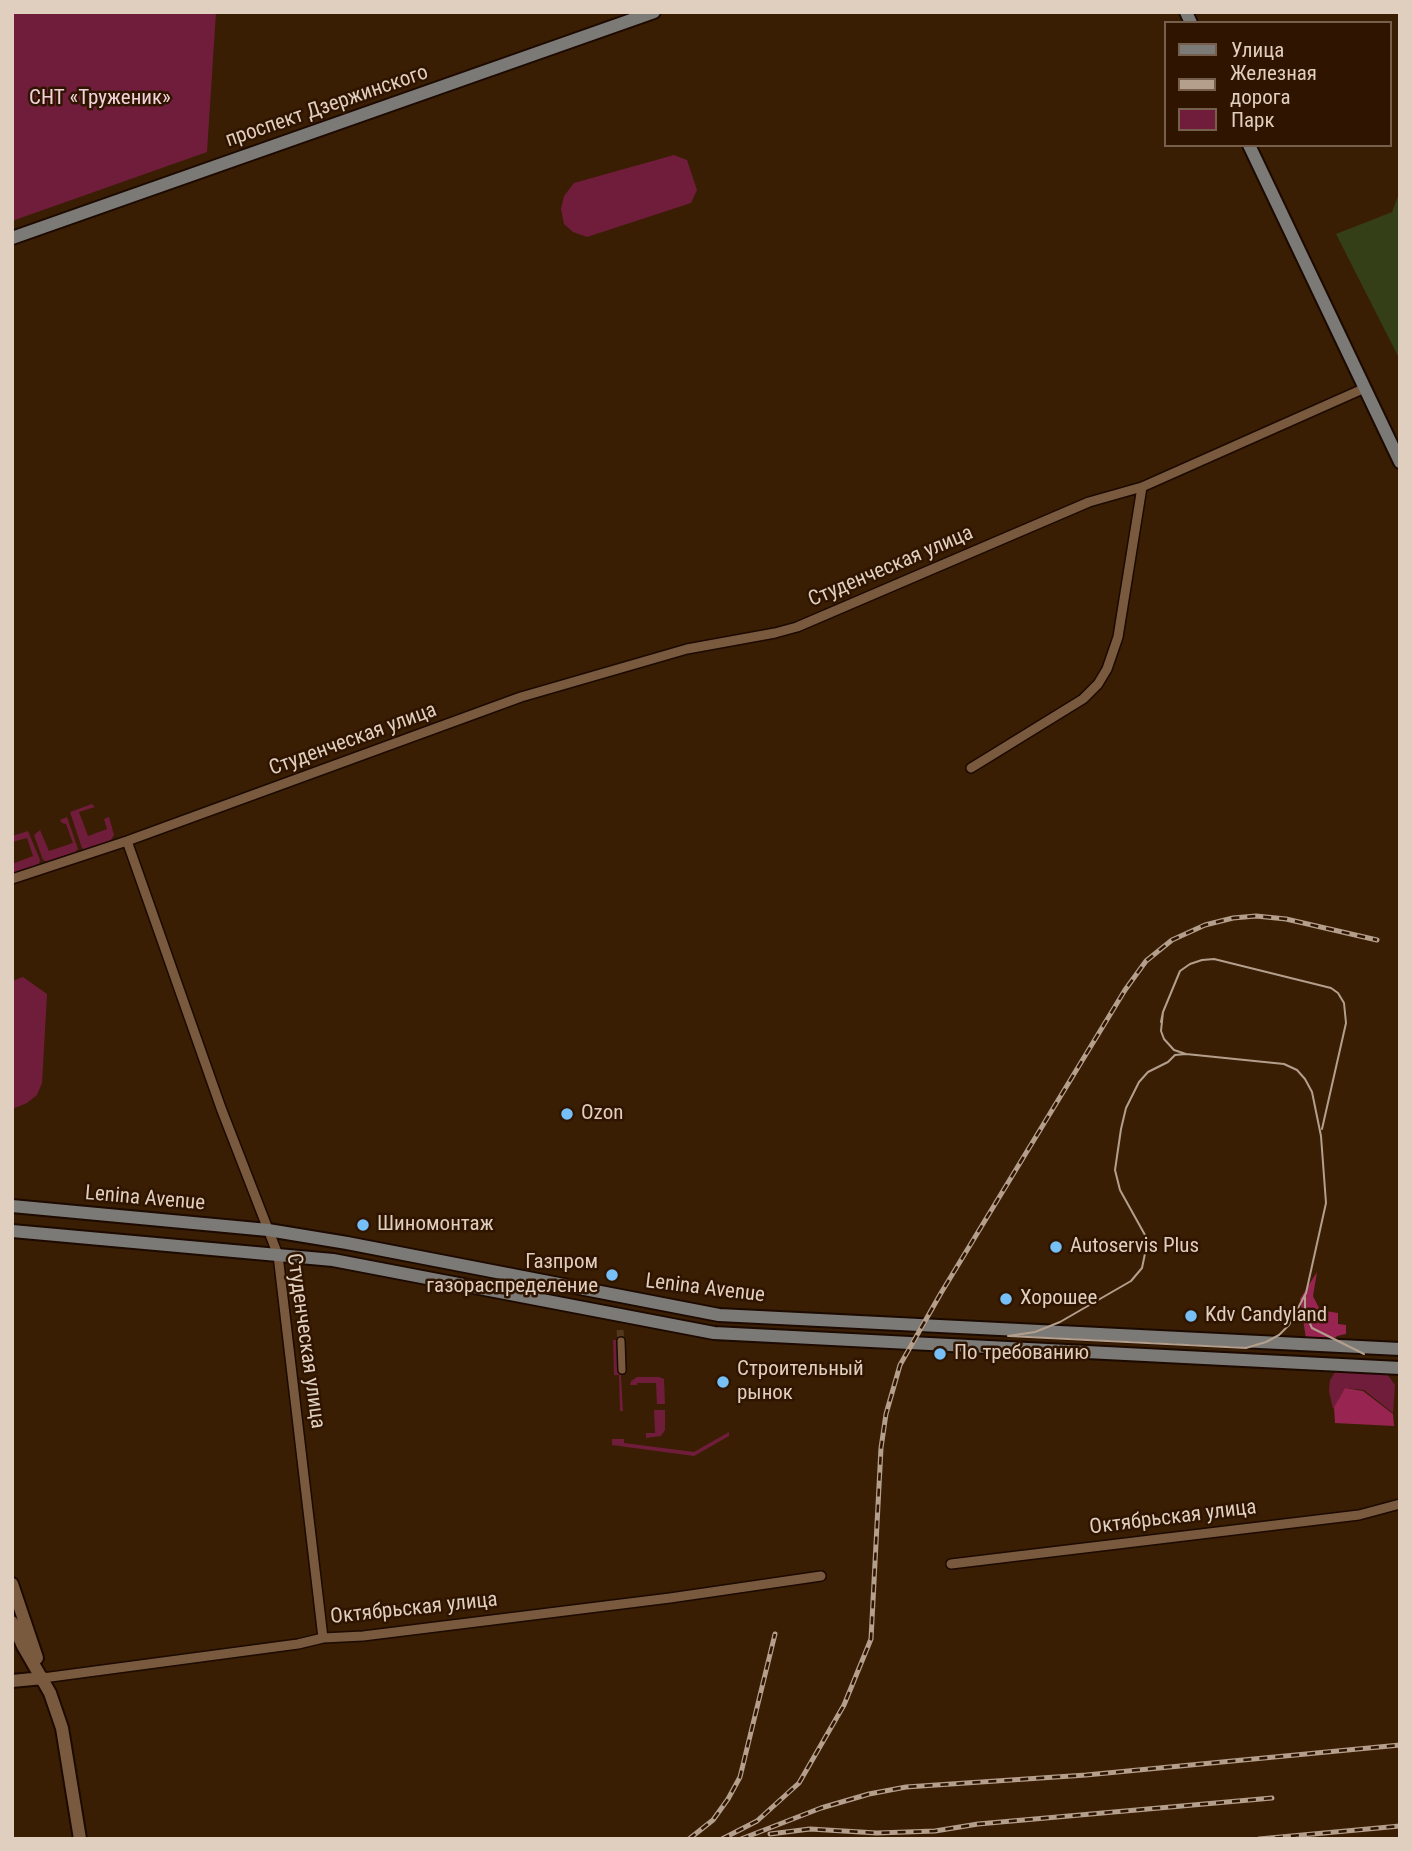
<!DOCTYPE html>
<html>
<head>
<meta charset="utf-8">
<style>
  body { margin:0 }
  #map { position:relative; width:1412px; height:1851px; overflow:hidden; background:#391e03; font-family:"Roboto Condensed",sans-serif }
  canvas { display:block }
  .frame { position:absolute; inset:0; border:14px solid #e0cebf; pointer-events:none }
  .legend { position:absolute; left:1164px; top:21px; width:228px; height:126px; box-sizing:border-box; background:#2f1500; border:2px solid #765f4c; margin:0; padding:9px 12px; list-style:none; font-size:21px; color:#e0cebf }
  .legend li { display:flex; align-items:center; gap:14px; height:35px }
  .legend b { width:35px; border:2px solid #765f4c }
</style>
</head>
<body>
<div id="map">
<canvas width="1412" height="1851"></canvas>
<div class="frame"></div>
<ul class="legend">
<li><b style="height:9px;background:#7b7a76"></b>Улица</li>
<li><b style="height:9px;background:#b49f8d"></b>Железная дорога</li>
<li><b style="height:19px;background:#701d3c"></b>Парк</li>
</ul>
</div>
<script>
const context = document.querySelector('canvas').getContext('2d');
context.lineJoin = 'round';
function paint(path, color) {
  context.fillStyle = color;
  context.fill(path, 'evenodd');
}
function shape(rows) {
  const path = new Path2D();
  for (const r of rows) {
    path.moveTo(r[0], r[1]);
    for (let i = 2; i < r.length; i += 2) path.lineTo(r[i], r[i + 1]);
  }
  return path;
}
function strokePath(path, color, width, dash) {
  context.strokeStyle = color;
  context.lineWidth = width;
  context.lineCap = dash ? 'butt' : 'round';
  context.setLineDash(dash || []);
  context.stroke(path);
}
function drawText(font, color, halo, rows, align = 'center') {
  context.font = font + ' "Roboto Condensed",sans-serif';
  context.lineWidth = 5;
  context.setLineDash([]);
  context.textBaseline = 'middle';
  context.strokeStyle = halo;
  context.fillStyle = color;
  for (const [text, x, y, turn = 0] of rows) {
    context.save();
    context.translate(x, y);
    context.rotate((+turn || 0) * Math.PI / 180);
    context.textAlign = isNaN(turn) ? turn : align;
    if (halo) context.strokeText(text, 0, 0);
    context.fillText(text, 0, 0);
    context.restore();
  }
}
const green = shape([
  [12,12,216,12,207,152,12,221],
  [674,155,687,160,697,190,691,203,587,237,573,232,564,224,561,209,564,196,574,183],
  [92,804,95,807,79,812,88,836,107,829,104,819,109,817,114,835,109,843,86,851,82,848,70,812],
  [67,817,78,849,71,857,49,863,43,860,34,835,40,830,49,851,73,843,66,824,62,823,60,820],
  [28,831,40,860,39,865,12,877,12,864,33,856,27,838,12,842,12,836],
  [23,977,47,994,42,1083,37,1095,27,1103,12,1109,12,981],
  [613,1340,619,1340,623,1411,620,1411,619,1375,614,1375],
  [1335,1372,1387,1374,1395,1385,1393,1413,1364,1390,1345,1388,1333,1409,1329,1391,1330,1380],
  [637,1377,659,1377,664,1379,665,1404,657,1404,656,1383,637,1383,637,1385,630,1385,631,1381],
  [654,1410,665,1410,665,1430,661,1436,646,1438,646,1433,655,1433],
  [729,1432,729,1436,694,1456,612,1445,612,1439,624,1439,624,1443,694,1452]
]);
const forest = shape([
  [1317,1272,1313,1296,1320,1310,1338,1313,1338,1324,1346,1325,1346,1334,1337,1336,1331,1342,1306,1339,1300,1299],
  [1345,1388,1363,1391,1393,1414,1394,1426,1335,1423,1334,1407]
]);
const water = shape([
  [1400,191,1400,360,1336,234,1392,212]
]);
const pedestrianTunnel = shape([
  [620,1330,621,1341]
]);
const pedestrian = shape([
  [621,1341,622,1370]
]);
const minor = shape([
  [971,768,1083,699,1098,684,1107,669,1118,637,1142,487],
  [127,841,221,1108,278,1255,323,1638],
  [12,879,127,841,521,697,687,649,775,633,797,627,1089,502,1142,487,1365,388],
  [951,1564,1359,1515,1400,1504],
  [43,1678,298,1644,323,1638,363,1636,670,1598,821,1576]
]);
const tertiary = shape([
  [12,1584,37,1658],
  [12,1622,23,1646,50,1693,62,1728,80,1839],
  [12,1681,43,1678]
]);
const secondary = shape([
  [1186,12,1191,23],
  [1249,145,1400,462],
  [12,238,654,12],
  [12,1206,268,1230,347,1243,719,1315,1400,1349],
  [12,1231,333,1260,714,1333,1400,1368]
]);
const tram = shape([
  [1163,1012,1161,1031,1164,1039,1174,1050,1186,1054],
  [1161,1022,1163,1012,1180,971,1190,964,1202,960,1214,959,1331,988,1338,993,1344,1003,1346,1023,1322,1129],
  [1186,1054,1284,1064,1297,1070,1305,1079,1312,1092,1321,1136,1326,1203,1306,1293,1289,1325,1279,1335,1266,1342,1246,1348,1008,1336,1035,1332,1060,1322,1131,1281,1142,1268,1147,1244,1145,1235,1120,1190,1115,1170,1121,1129,1126,1108,1139,1082,1148,1072,1168,1062,1175,1055,1186,1054],
  [1305,1297,1305,1313,1312,1328,1364,1354]
]);
const rail = shape([
  [770,1834,810,1829,877,1833,935,1831,978,1824,1272,1798],
  [689,1839,713,1820,728,1799,740,1777,775,1634],
  [722,1839,757,1821,799,1783,844,1705,871,1639,881,1448,886,1414,900,1365,941,1293,1125,990,1146,961,1172,940,1205,925,1233,918,1256,916,1286,919,1377,940],
  [741,1839,821,1808,869,1794,906,1787,1086,1775,1400,1745],
  [1259,1839,1400,1826]
]);
const markers = [
  [567,1114,7,"#76c0f7"],
  [363,1225,7,"#76c0f7"],
  [1056,1247,7,"#76c0f7"],
  [612,1275,7,"#76c0f7"],
  [1006,1299,7,"#76c0f7"],
  [1191,1316,7,"#76c0f7"],
  [940,1354,7,"#76c0f7"],
  [723,1382,7,"#76c0f7"]
];
const parkNames = [
  ["СНТ «Труженик»",100,99]
];
const streetNames = [
  ["проспект Дзержинского",327,107,-19],
  ["Студенческая улица",891,567,-23],
  ["Студенческая улица",353,740,-20],
  ["Lenina Avenue",145,1199,5],
  ["Lenina Avenue",705,1289,7],
  ["Студенческая улица",305,1341,82],
  ["Октябрьская улица",1173,1518,-7],
  ["Октябрьская улица",414,1609,-6]
];
const poiNames = [
  ["Ozon",581,1114],
  ["Шиномонтаж",377,1225],
  ["Autoservis Plus",1070,1247],
  ["Газпром",598,1263,"right"],
  ["газораспределение",598,1287,"right"],
  ["Хорошее",1020,1299],
  ["Kdv Candyland",1205,1316],
  ["По требованию",954,1354],
  ["Строительный",737,1370],
  ["рынок",737,1394]
];
paint(green, '#701d3c');
paint(forest, '#982551');
paint(water, '#343e17');
strokePath(pedestrianTunnel, '#52381f', 7, [7, 3.5]);
strokePath(pedestrian, '#1c0900', 10);
strokePath(minor, '#1c0900', 12);
strokePath(tertiary, '#1c0900', 16);
strokePath(secondary, '#1c0900', 16);
strokePath(pedestrian, '#795a3f', 7);
strokePath(minor, '#795a3f', 9);
strokePath(tertiary, '#795a3f', 12);
strokePath(secondary, '#7b7a76', 12);
strokePath(tram, '#b49f8d', 2);
strokePath(rail, '#b49f8d', 5);
strokePath(rail, '#2f1500', 2.5, [8]);
for (const [x, y, r, color] of markers) {
  const dot = new Path2D();
  dot.arc(x, y, r, 0, 2 * Math.PI);
  context.fillStyle = color;
  context.fill(dot);
  strokePath(dot, '#2f1500', 2.5);
}
drawText('21px', '#f2d2da', '#2f1500', parkNames);
drawText('21px', '#e0cebf', '#2f1500', streetNames);
drawText('21px', '#e0cebf', '#2f1500', poiNames, 'left');
</script>
</body>
</html>
